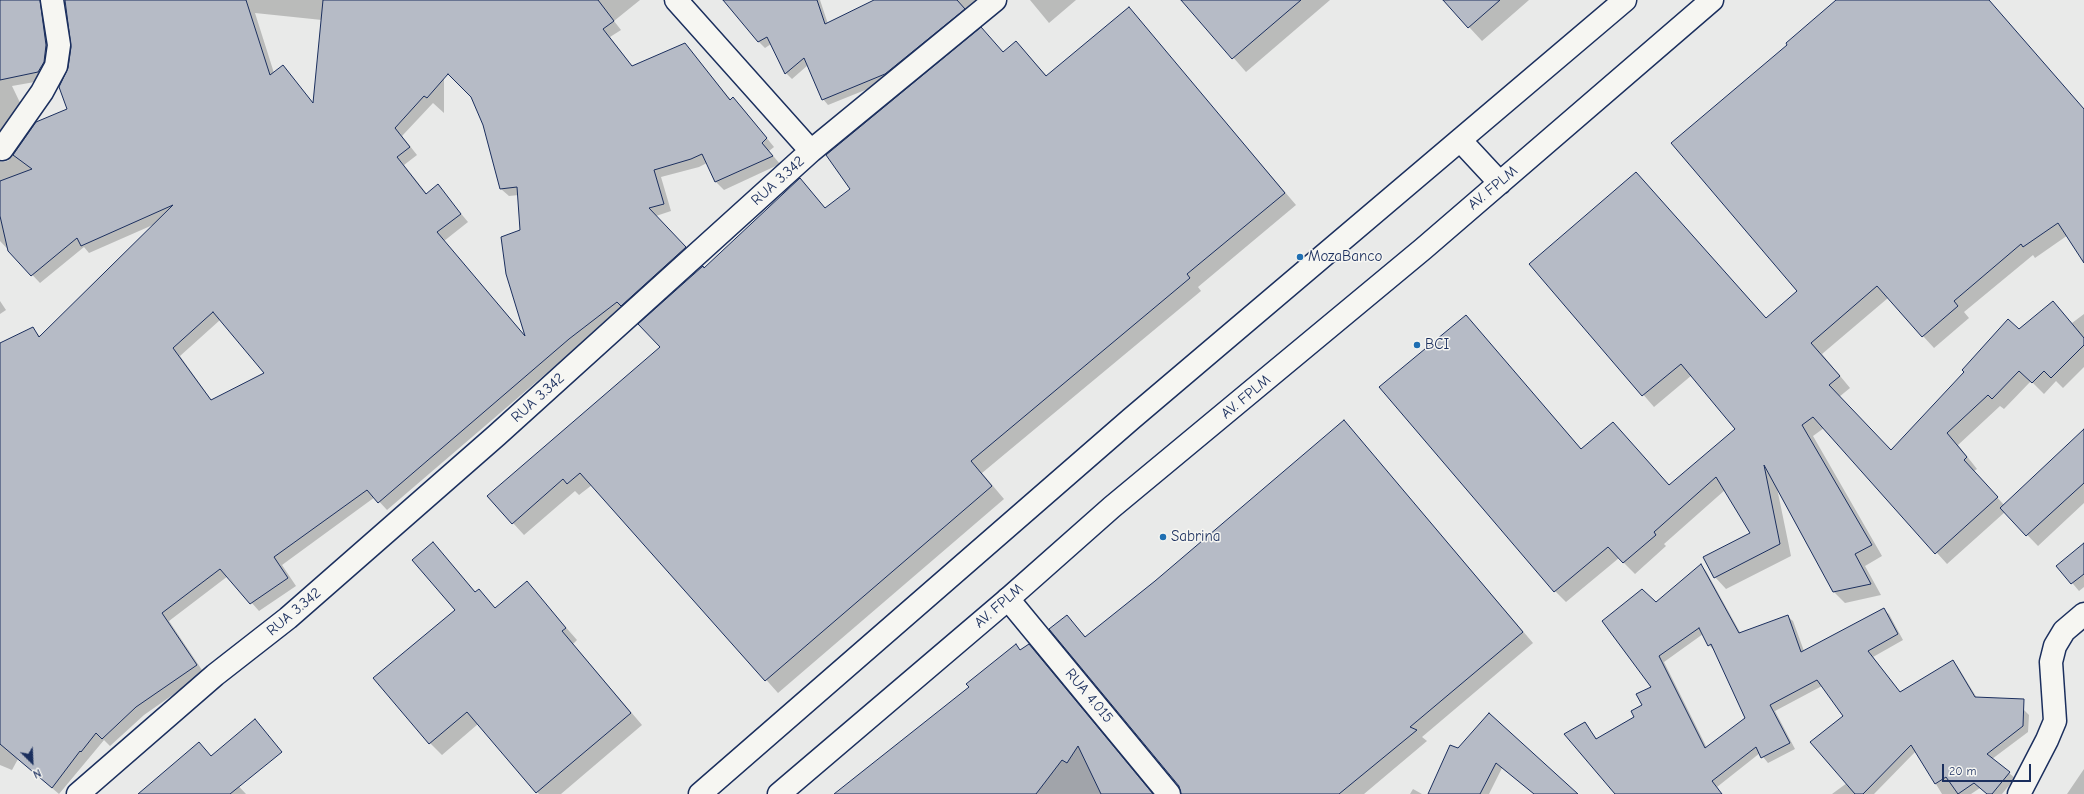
<!DOCTYPE html>
<html>
<head>
<meta charset="utf-8">
<style>
  body { margin:0 }
  #map { position:relative; width:2084px; height:794px; overflow:hidden; background:#e9eae9; font-family:"Comic Neue",sans-serif }
  canvas { display:block }
  .north { position:absolute; left:12px; top:742px; width:40px; height:40px; -webkit-text-stroke:3px #f6f6f2; paint-order:stroke; rotate:156deg; font-size:11px; font-weight:700; line-height:16px; text-align:center; color:#1b2f5e }
  .north::after { content:''; display:block; margin:auto; width:14px; height:18px; background:#1b2f5e; clip-path:polygon(50% 0,100% 100%,50% 72%,0 100%) }
  .scale { position:absolute; left:1942px; top:764px; width:89px; height:18px; box-sizing:border-box; border:2px solid #1b2f5e; border-top:0; padding-left:5px; font-size:12px; line-height:14px; white-space:nowrap; color:#1b2f5e; -webkit-text-stroke:3px #f6f6f2; paint-order:stroke }
</style>
</head>
<body>
<div id="map">
<canvas width="2084" height="794"></canvas>
<div class="north">N</div>
<div class="scale">20 m</div>
</div>
<script>
const context = document.querySelector('canvas').getContext('2d');
context.lineJoin = 'round';
function paint(path, color) {
  context.fillStyle = color;
  context.fill(path, 'evenodd');
}
function shape(rows) {
  const path = new Path2D();
  for (const r of rows) {
    path.moveTo(r[0], r[1]);
    for (let i = 2; i < r.length; i += 2) path.lineTo(r[i], r[i + 1]);
  }
  return path;
}
function strokePath(path, color, width, dash) {
  context.strokeStyle = color;
  context.lineWidth = width;
  context.lineCap = dash ? 'butt' : 'round';
  context.setLineDash(dash || []);
  context.stroke(path);
}
function drawText(font, color, halo, rows, align = 'center') {
  context.font = font + ' "Comic Neue",sans-serif';
  context.lineWidth = 3;
  context.setLineDash([]);
  context.textBaseline = 'middle';
  context.strokeStyle = halo;
  context.fillStyle = color;
  for (const [text, x, y, turn = 0] of rows) {
    context.save();
    context.translate(x, y);
    context.rotate((+turn || 0) * Math.PI / 180);
    context.textAlign = isNaN(turn) ? turn : align;
    if (halo) context.strokeText(text, 0, 0);
    context.fillText(text, 0, 0);
    context.restore();
  }
}
const green = shape([
  [1078,705,1146,794,998,794]
]);
const shadow = shape([
  [0,0,50,0,54,54,46,80,12,86,25,113,0,149],
  [66,0,640,0,614,21,621,30,610,37,633,67,685,44,731,100,733,98,741,106,774,147,769,151,780,164,724,190,716,182,707,163,699,167,661,177,671,211,656,216,693,256,577,347,387,510,375,497,282,565,296,586,259,611,228,576,169,621,204,673,144,715,110,746,104,740,59,794,18,759,12,770,0,765,0,344,32,329,41,337,155,224,89,253,84,247,40,283,0,241,0,162,8,161,37,123,68,110,69,68,72,43],
  [255,13,322,20,314,104,283,67,274,73],
  [444,68,472,96,484,125,501,189,509,196,519,195,527,338,444,241,468,222,438,186,427,194,404,165,417,155,402,136,433,103,444,113],
  [220,320,265,373,212,401,180,356],
  [739,0,820,0,828,24,877,0,980,0,890,80,828,105,823,99,808,65,792,79,786,73,771,44,765,48,759,42,730,7],
  [1030,0,1076,0,1049,23],
  [1183,0,1330,0,1246,72],
  [1444,0,1529,0,1482,41],
  [1838,0,1989,0,2084,110,2084,261,2068,235,2035,258,2033,255,1964,312,1969,318,1934,348,1888,298,1822,354,1850,388,1839,397,1891,451,2018,330,2053,303,2072,323,2084,314,2084,367,2063,388,2056,381,2044,394,2031,381,2004,409,2000,406,1958,445,1977,469,1974,471,2004,505,2084,431,2084,503,2038,546,2005,512,1947,564,1824,428,1813,436,1882,556,1865,566,1881,595,1845,603,1834,592,1777,488,1791,556,1726,589,1715,577,1752,534,1725,490,1664,544,1666,546,1635,574,1619,558,1566,602,1555,591,1466,316,1582,450,1613,423,1670,486,1736,429,1692,375,1654,407,1530,264,1647,185,1767,319,1798,292,1789,45],
  [1128,8,1296,205,1198,287,1201,291,982,473,1004,499,778,693,592,485,579,495,575,491,524,535,513,523,661,348,704,269,800,179,826,209,851,190,981,29,1004,53,1016,42,1047,76],
  [0,301,6,310,0,314],
  [1344,421,1533,643,1422,737,1427,741,1364,794,1182,794,1180,786,1067,616,1086,637,1156,582],
  [433,544,476,593,479,591,496,609,527,583,577,640,573,644,642,725,561,794,539,794,478,724,442,755,430,743,456,610],
  [2084,544,2084,587,2079,591,2058,566],
  [1701,566,1706,571,1741,634,1787,616,1793,621,1804,651,1883,609,1889,614,1903,640,1873,657,1900,693,1953,661,1958,667,1977,698,2023,709,2029,715,2028,732,1992,759,2015,778,2002,794,1987,794,1980,788,1971,794,1942,794,1916,751,1874,794,1832,794,1847,783,1844,716,1822,686,1775,711,1795,749,1768,763,1760,753,1717,787,1722,794,1616,794,1584,723,1597,739,1635,717,1652,687,1655,604],
  [1703,634,1709,645,1715,651,1746,718,1707,748,1664,662],
  [1028,645,1153,794,839,794,970,688,1016,646,1021,651],
  [1489,715,1576,794,1534,794,1502,768,1489,794,1429,794,1458,749],
  [2084,769,2084,794,2067,794],
  [229,776,246,794,208,794],
  [1413,789,1422,794,1410,794]
]);
const building = shape([
  [0,0,40,0,46,45,44,62,38,72,0,80,0,0],
  [65,0,246,0,270,75,283,65,313,103,323,0,598,0,614,21,603,29,632,66,685,43,730,100,733,97,767,138,762,143,773,156,715,182,702,154,691,159,654,170,664,204,649,208,686,247,621,306,617,302,569,339,378,503,367,490,274,557,288,578,250,604,220,569,162,613,197,665,136,707,102,739,96,733,81,752,80,751,52,788,0,744,0,343,33,327,39,337,173,205,81,246,77,238,31,276,8,251,0,216,0,181,32,169,13,155,36,122,67,109,59,87,68,68,71,47,65,0],
  [448,74,471,97,483,125,500,189,517,187,520,230,501,237,506,274,525,336,437,232,461,214,438,184,426,194,397,157,410,147,395,128,424,96,427,98,448,74],
  [213,312,264,373,211,400,173,348,213,312],
  [723,0,817,0,825,24,874,0,957,0,965,9,885,74,822,100,804,58,785,74,767,37,758,42,723,0],
  [1181,0,1301,0,1232,59,1181,0],
  [1443,0,1500,0,1468,28,1443,0],
  [1836,0,1989,0,2084,109,2084,263,2058,223,2023,247,2021,244,1954,301,1958,306,1922,337,1877,286,1811,343,1840,376,1829,385,1891,450,1964,372,1962,370,2008,319,2019,329,2053,301,2084,338,2084,345,2051,378,2044,371,2032,383,2019,371,1992,399,1988,395,1947,433,1967,457,1964,460,1998,497,1935,554,1813,417,1802,425,1872,545,1855,554,1871,584,1833,592,1764,465,1780,544,1714,578,1703,557,1750,533,1716,477,1654,532,1656,535,1623,563,1608,547,1554,592,1379,387,1466,315,1581,449,1613,422,1669,485,1735,429,1681,364,1642,396,1529,264,1636,172,1766,318,1797,291,1671,143,1787,45,1786,43,1836,0],
  [1129,7,1285,193,1187,274,1190,278,971,461,992,486,765,681,580,473,567,484,563,479,512,524,487,496,660,347,638,324,703,266,704,268,800,178,825,208,850,189,826,155,981,27,1003,52,1016,41,1046,76,1129,7],
  [1344,420,1523,632,1410,727,1417,730,1339,794,1181,794,1179,786,1049,629,1067,615,1085,637,1155,581,1344,420],
  [2084,429,2084,483,2026,536,2000,508,2084,429],
  [433,542,475,592,479,589,495,608,527,581,566,628,562,631,631,713,536,793,467,712,429,744,373,678,455,610,412,560,433,542],
  [2084,543,2084,574,2071,584,2056,566,2084,543],
  [1701,564,1739,633,1788,615,1801,652,1884,608,1898,634,1868,651,1900,692,1953,660,1975,697,2024,699,2023,726,1987,754,2010,772,1992,794,1987,794,1974,783,1958,794,1946,777,1935,784,1911,745,1863,794,1855,794,1810,742,1843,716,1817,680,1770,705,1790,743,1761,758,1756,747,1712,781,1722,794,1615,794,1564,734,1585,722,1596,739,1634,717,1631,711,1642,705,1636,694,1651,687,1602,621,1642,589,1656,602,1701,564],
  [1699,628,1708,646,1711,644,1745,718,1705,748,1659,656,1699,628],
  [1016,644,1020,650,1029,644,1153,794,1101,794,1078,746,1067,763,1062,760,1036,794,834,794,969,687,966,684,1016,644],
  [1489,713,1578,794,1534,794,1496,763,1480,794,1428,794,1450,745,1458,748,1489,713],
  [255,719,282,752,230,794,138,794,199,742,211,756,255,719]
]);
const minor = shape([
  [676,0,811,151],
  [2,149,42,92,56,66,59,45,52,0],
  [1008,599,1169,794],
  [78,794,215,675,288,618,497,435,811,151,995,0],
  [2019,794,2047,740,2055,721,2051,662,2055,646,2064,631,2084,614]
]);
const major = shape([
  [1460,140,1500,183],
  [700,794,1131,419,1625,0],
  [779,794,1008,599,1112,507,1423,249,1712,0]
]);
const markers = [
  [1300,257,4,"#1f6fb2"],
  [1417,345,4,"#1f6fb2"],
  [1163,537,4,"#1f6fb2"]
];
const streetNames = [
  ["RUA 3.342",778,181,-42],
  ["AV. FPLM",1493,188,-40],
  ["AV. FPLM",1246,397,-40],
  ["RUA 3.342",538,398,-42],
  ["AV. FPLM",999,606,-41],
  ["RUA 3.342",294,612,-40],
  ["RUA 4.015",1089,696,50]
];
const poiNames = [
  ["MozaBanco",1308,257],
  ["BCI",1425,345],
  ["Sabrina",1171,537]
];
paint(green, '#caced5');
paint(shadow, '#0003');
paint(building, '#b6bbc6');
strokePath(building, '#1b2f5e', 1);
strokePath(minor, '#1b2f5e', 25);
strokePath(major, '#1b2f5e', 25);
strokePath(minor, '#f6f6f2', 22);
strokePath(major, '#f6f6f2', 22);
for (const [x, y, r, color] of markers) {
  const dot = new Path2D();
  dot.arc(x, y, r, 0, 2 * Math.PI);
  context.fillStyle = color;
  context.fill(dot);
  strokePath(dot, '#f6f6f2', 1.5);
}
drawText('15px', '#1b2f5e', '#f6f6f2', streetNames);
drawText('15px', '#1b2f5e', '#f6f6f2', poiNames, 'left');
</script>
</body>
</html>
